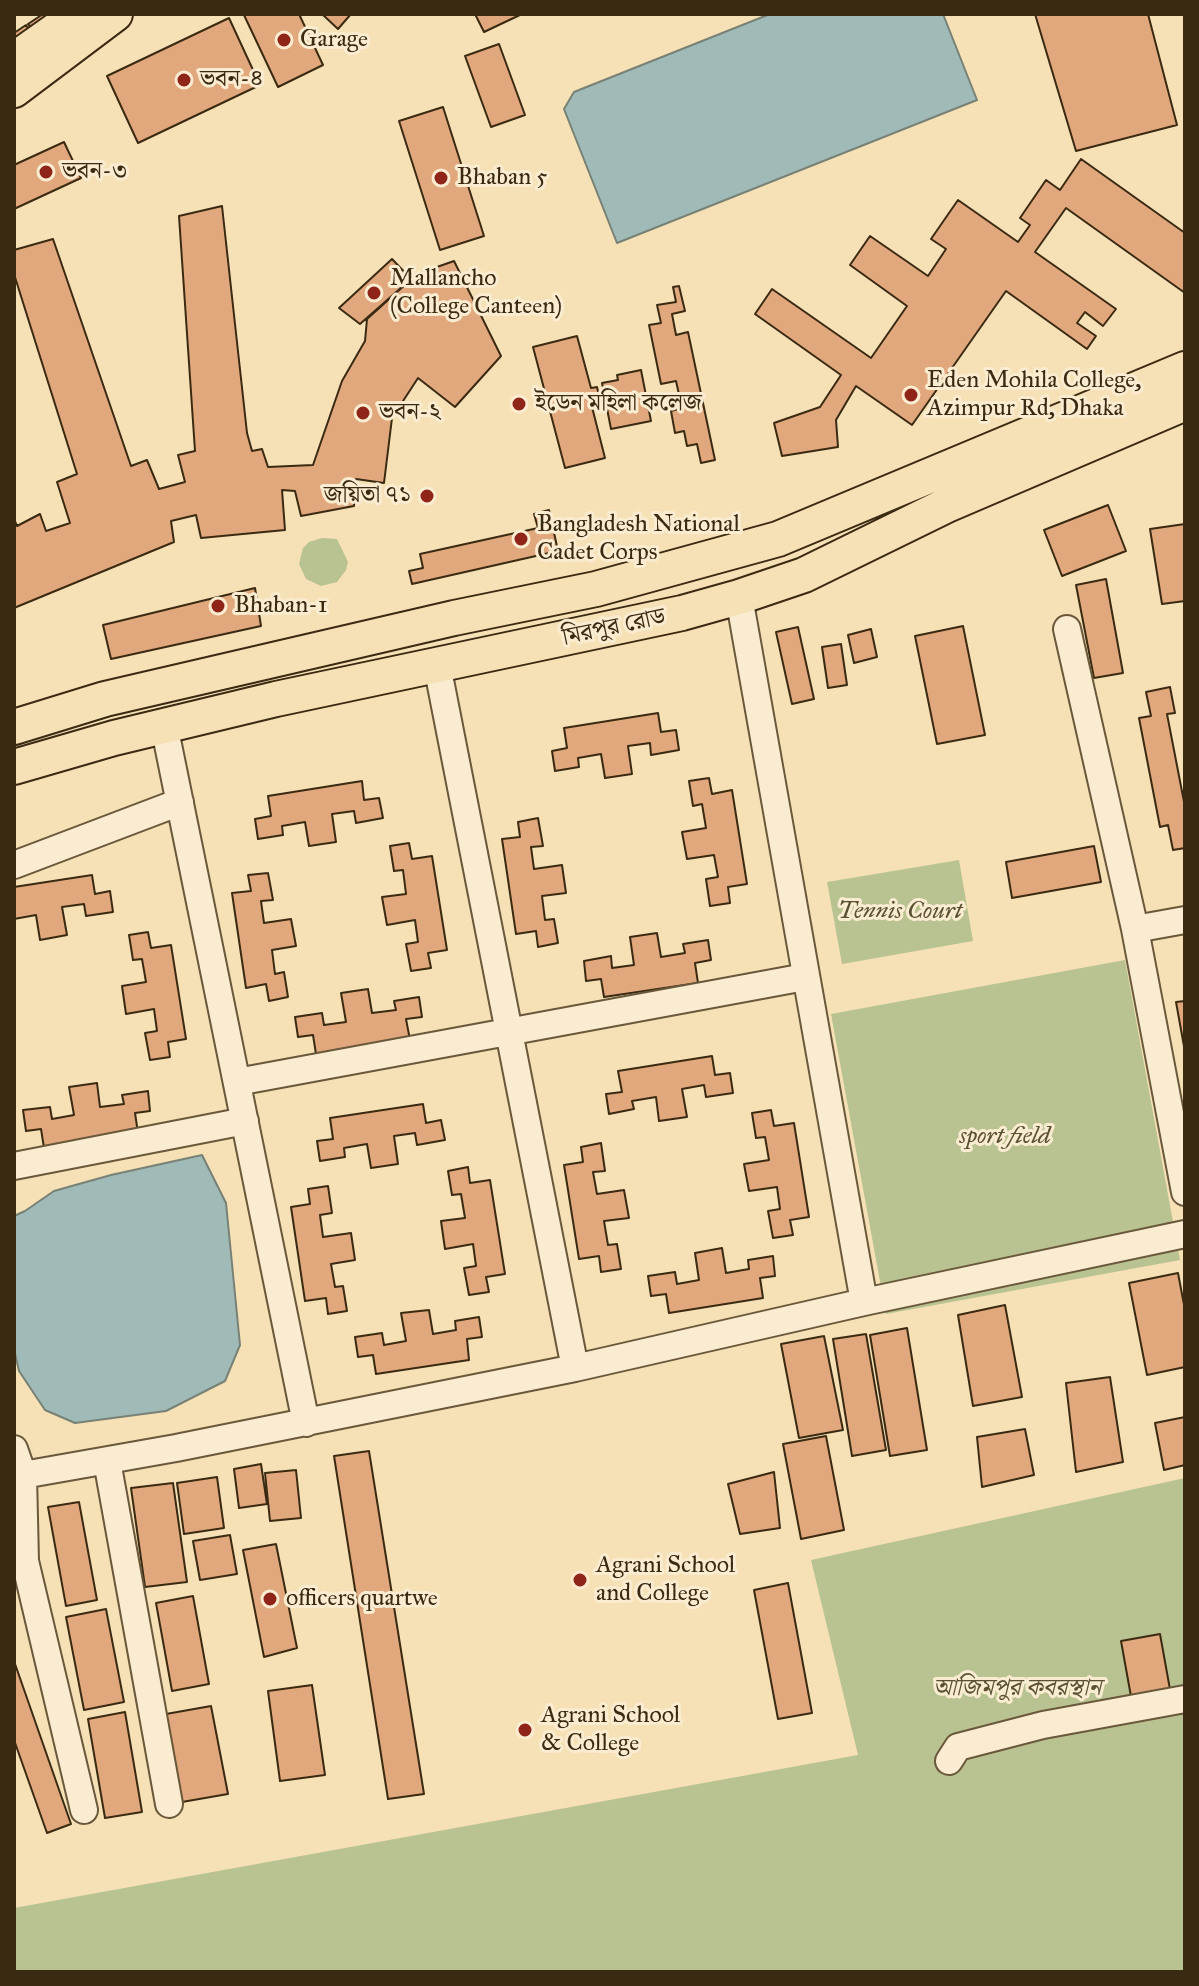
<!DOCTYPE html>
<html>
<head>
<meta charset="utf-8">
<style>
  body { margin:0 }
  #map { position:relative; width:1199px; height:1986px; overflow:hidden; background:#f6e1b6; font-family:"IM FELL Great Primer",serif }
  canvas { display:block }
  .frame { position:absolute; inset:0; border:16px solid #3b2a12; pointer-events:none }
</style>
</head>
<body>
<div id="map">
<canvas width="1199" height="1986"></canvas>
<div class="frame"></div>
</div>
<script>
const context = document.querySelector('canvas').getContext('2d');
context.lineJoin = 'round';
function paint(path, color) {
  context.fillStyle = color;
  context.fill(path, 'evenodd');
}
function shape(rows) {
  const path = new Path2D();
  for (const r of rows) {
    path.moveTo(r[0], r[1]);
    for (let i = 2; i < r.length; i += 2) path.lineTo(r[i], r[i + 1]);
  }
  return path;
}
function strokePath(path, color, width, dash) {
  context.strokeStyle = color;
  context.lineWidth = width;
  context.lineCap = dash ? 'butt' : 'round';
  context.setLineDash(dash || []);
  context.stroke(path);
}
function drawText(font, color, halo, rows, align = 'center') {
  context.font = font + ' "IM FELL Great Primer","Noto Serif Bengali",serif';
  context.lineWidth = 6;
  context.setLineDash([]);
  context.textBaseline = 'middle';
  context.strokeStyle = halo;
  context.fillStyle = color;
  for (const [text, x, y, turn = 0] of rows) {
    context.save();
    context.translate(x, y);
    context.rotate((+turn || 0) * Math.PI / 180);
    context.textAlign = isNaN(turn) ? turn : align;
    if (halo) context.strokeText(text, 0, 0);
    context.fillText(text, 0, 0);
    context.restore();
  }
}
const green = shape([
  [322,538,337,539,348,562,346,570,337,582,321,586,306,579,299,564,303,548,309,542],
  [959,860,973,941,842,964,827,882],
  [1125,960,1180,1260,886,1314,831,1014],
  [1185,1478,1185,1972,14,1972,14,1908,858,1755,811,1560]
]);
const water = shape([
  [770,14,943,14,977,100,617,243,564,109,574,92,770,14],
  [202,1155,226,1203,240,1345,225,1381,166,1411,75,1423,45,1410,19,1371,14,1349,14,1216,25,1211,54,1191,111,1175,202,1155]
]);
const building = shape([
  [43,14,50,15,32,28,28,24,43,14],
  [247,14,299,14,323,65,278,87,244,15,247,14],
  [322,14,351,14,338,29,322,14],
  [475,14,522,14,484,32,475,14],
  [1035,14,1148,14,1177,125,1076,151,1035,14],
  [229,18,260,85,138,143,107,76,229,18],
  [26,25,30,31,14,43,14,33,26,25],
  [499,44,525,115,491,127,465,56,499,44],
  [443,107,484,236,440,250,399,121,443,107],
  [64,142,81,178,14,209,14,165,64,142],
  [1081,159,1185,233,1185,293,1066,208,1035,252,1116,309,1103,326,1085,312,1077,323,1096,336,1087,349,1006,291,912,425,856,386,836,420,838,447,782,456,774,423,820,407,841,375,755,314,772,289,871,358,907,306,850,265,870,236,928,276,946,249,931,239,958,200,1018,242,1030,225,1020,218,1046,180,1060,190,1081,159],
  [222,206,247,433,252,451,262,449,268,467,313,465,342,381,365,341,367,319,417,274,454,261,501,356,455,407,418,378,392,418,384,483,356,479,354,506,301,516,295,491,282,490,285,530,201,538,196,515,171,521,174,542,14,608,14,519,17,526,40,514,46,531,70,523,57,482,77,474,14,274,14,250,53,239,131,466,147,460,159,489,185,482,178,455,195,451,179,216,222,206],
  [392,259,411,279,360,324,339,308,392,259],
  [679,286,685,311,672,314,676,335,688,332,715,460,701,463,697,444,687,446,684,431,675,433,671,411,682,408,676,381,661,384,649,325,661,323,657,305,676,302,673,287,679,286],
  [577,336,591,388,597,387,601,404,592,407,605,458,565,468,533,347,577,336],
  [641,370,651,421,611,429,602,383,618,380,617,375,641,370],
  [1108,505,1126,551,1062,576,1044,530,1108,505],
  [549,510,558,551,412,584,409,571,423,568,420,554,538,528,534,514,549,510],
  [1185,524,1185,601,1162,604,1150,529,1185,524],
  [1106,579,1123,673,1094,678,1076,585,1106,579],
  [255,588,261,626,111,659,103,625,255,588],
  [963,626,985,735,937,744,915,636,963,626],
  [798,627,814,699,792,704,776,632,798,627],
  [871,629,877,657,854,663,848,635,871,629],
  [841,644,847,685,828,688,822,647,841,644],
  [1170,687,1175,713,1167,714,1185,807,1185,848,1173,850,1168,825,1160,827,1139,718,1151,716,1146,692,1170,687],
  [658,713,661,732,676,730,679,750,651,755,650,743,628,746,632,774,605,778,601,754,578,758,579,767,555,771,552,751,567,748,564,728,658,713],
  [709,778,712,794,732,790,747,884,728,887,730,903,710,906,706,879,718,877,714,855,687,859,682,832,706,828,702,804,693,806,689,781,709,778],
  [362,781,364,800,379,798,383,818,356,823,354,811,332,814,336,842,309,846,305,822,282,826,283,835,258,839,255,819,271,816,268,796,362,781],
  [538,818,543,846,531,847,534,869,562,865,566,893,542,896,545,920,554,919,558,943,538,947,536,931,516,934,502,839,520,837,518,822,538,818],
  [409,843,412,859,432,856,447,950,428,953,431,968,411,971,406,944,418,942,415,920,387,925,382,897,406,894,403,870,394,871,390,846,409,843],
  [1094,846,1101,882,1012,898,1006,862,1094,846],
  [268,873,273,900,261,901,264,923,291,919,296,946,272,950,275,974,284,972,288,997,269,1001,266,984,246,988,232,893,251,891,248,875,268,873],
  [92,875,95,894,110,891,113,912,86,916,84,904,62,907,67,935,40,940,36,915,14,919,14,887,92,875],
  [148,932,151,948,171,945,186,1039,168,1042,170,1057,150,1060,145,1033,157,1031,154,1009,126,1014,122,986,146,982,142,959,133,960,129,935,148,932],
  [657,933,661,957,685,953,683,944,708,940,711,960,695,963,698,983,604,997,601,979,586,981,584,961,611,956,612,968,634,965,630,937,657,933],
  [368,989,372,1013,396,1010,394,1001,419,997,422,1017,406,1019,410,1040,316,1054,313,1035,298,1037,295,1017,322,1013,324,1025,346,1022,341,993,368,989],
  [1185,1001,1185,1052,1176,1002,1185,1001],
  [712,1056,715,1075,730,1073,733,1093,706,1097,704,1085,682,1089,687,1117,659,1121,656,1097,632,1101,634,1109,609,1114,606,1094,622,1092,618,1071,712,1056],
  [97,1083,100,1107,124,1104,122,1095,148,1091,150,1111,135,1113,138,1133,44,1148,41,1129,26,1131,23,1110,50,1107,52,1119,74,1115,69,1087,97,1083],
  [423,1104,426,1123,441,1120,445,1140,417,1145,415,1133,394,1136,398,1164,371,1168,367,1144,344,1148,345,1157,320,1161,317,1141,333,1139,330,1118,423,1104],
  [771,1110,774,1126,794,1123,809,1217,790,1220,793,1235,773,1238,768,1211,780,1209,777,1187,749,1191,744,1164,769,1160,765,1137,756,1138,752,1113,771,1110],
  [601,1143,605,1171,593,1172,597,1194,624,1190,629,1218,604,1221,608,1245,617,1244,621,1269,601,1272,599,1256,579,1259,564,1165,583,1162,581,1147,601,1143],
  [468,1167,470,1183,490,1180,505,1274,486,1277,489,1292,469,1295,464,1268,476,1266,473,1244,445,1249,441,1221,465,1218,461,1194,452,1195,448,1171,468,1167],
  [328,1186,332,1213,320,1215,323,1237,351,1233,355,1260,331,1264,335,1287,343,1286,347,1311,328,1314,326,1298,305,1301,291,1207,310,1204,308,1189,328,1186],
  [722,1248,726,1273,749,1269,748,1260,773,1256,775,1276,760,1278,763,1298,669,1313,666,1294,651,1296,648,1276,675,1272,677,1284,699,1280,695,1253,722,1248],
  [1178,1273,1185,1310,1185,1367,1147,1375,1129,1283,1178,1273],
  [1005,1305,1022,1397,973,1406,958,1315,1005,1305],
  [429,1310,433,1334,456,1330,455,1321,479,1317,482,1337,467,1339,469,1360,376,1374,373,1355,358,1357,355,1337,382,1333,384,1345,406,1341,401,1313,429,1310],
  [907,1328,927,1450,890,1456,870,1335,907,1328],
  [866,1334,886,1450,852,1456,833,1339,866,1334],
  [824,1336,843,1430,799,1438,781,1344,824,1336],
  [1110,1377,1123,1462,1076,1472,1066,1383,1110,1377],
  [1185,1417,1185,1465,1164,1470,1155,1423,1185,1417],
  [1025,1429,1034,1475,982,1487,977,1437,1025,1429],
  [826,1436,844,1530,801,1539,783,1444,826,1436],
  [369,1451,424,1794,388,1799,334,1456,369,1451],
  [261,1464,267,1504,239,1508,234,1469,261,1464],
  [296,1470,301,1518,270,1521,265,1473,296,1470],
  [774,1472,780,1528,740,1534,728,1484,774,1472],
  [217,1477,224,1528,184,1534,177,1483,217,1477],
  [173,1483,187,1582,145,1587,131,1488,173,1483],
  [79,1502,97,1600,66,1606,48,1507,79,1502],
  [230,1535,237,1574,200,1580,193,1541,230,1535],
  [276,1544,297,1648,264,1657,243,1550,276,1544],
  [788,1583,812,1713,778,1719,754,1590,788,1583],
  [193,1596,209,1684,172,1691,156,1603,193,1596],
  [106,1609,124,1702,84,1710,66,1617,106,1609],
  [1160,1634,1171,1695,1132,1702,1121,1641,1160,1634],
  [14,1661,71,1824,47,1833,14,1740,14,1661],
  [312,1685,325,1775,280,1781,268,1691,312,1685],
  [211,1706,228,1794,182,1802,166,1714,211,1706],
  [125,1712,142,1812,105,1818,88,1719,125,1712]
]);
const minor = shape([
  [739,597,864,1302],
  [1067,629,1135,929,1185,1192],
  [437,665,575,1368],
  [164,725,306,1423],
  [14,865,180,802],
  [1135,929,1185,920],
  [237,1082,805,977],
  [14,1166,245,1121],
  [14,1449,23,1475,25,1561,84,1810],
  [107,1461,169,1804],
  [23,1475,176,1448,575,1368,864,1302,1185,1234],
  [949,1761,958,1747,1043,1725,1185,1699]
]);
const major = shape([
  [14,60,79,14],
  [14,90,115,14],
  [14,727,105,699,454,618,596,589,778,539,1185,369],
  [14,767,114,738,276,699,682,613,739,597,804,575,949,504,1185,403]
]);
const markers = [
  [284,40,8,"#8f2418"],
  [184,80,8,"#8f2418"],
  [46,172,8,"#8f2418"],
  [441,178,8,"#8f2418"],
  [374,293,8,"#8f2418"],
  [911,395,8,"#8f2418"],
  [519,404,8,"#8f2418"],
  [363,413,8,"#8f2418"],
  [427,496,8,"#8f2418"],
  [521,539,8,"#8f2418"],
  [218,606,8,"#8f2418"],
  [580,1580,8,"#8f2418"],
  [270,1599,8,"#8f2418"],
  [525,1730,8,"#8f2418"]
];
const poiNames = [
  ["Garage",300,40],
  ["ভবন-৪",200,80],
  ["ভবন-৩",62,172],
  ["Bhaban 5",457,178],
  ["Mallancho",390,279],
  ["(College Canteen)",390,307],
  ["Eden Mohila College,",927,381],
  ["Azimpur Rd, Dhaka",927,409],
  ["ইডেন মহিলা কলেজ",535,404],
  ["ভবন-২",379,413],
  ["জয়িতা ৭১",411,496,"right"],
  ["Bangladesh National",537,525],
  ["Cadet Corps",537,553],
  ["Bhaban-1",234,606],
  ["Agrani School",596,1566],
  ["and College",596,1594],
  ["officers quartwe",286,1599],
  ["Agrani School",541,1716],
  ["& College",541,1744]
];
const streetNames = [
  ["মিরপুর রোড",614,628,-12]
];
const parkNames = [
  ["Tennis Court",900,912],
  ["sport field",1005,1137],
  ["আজিমপুর কবরস্থান",1017,1689]
];
paint(green, '#b9c391');
paint(water, '#a0bbb7');
strokePath(water, '#788175', 2);
paint(building, '#e0a87c');
strokePath(building, '#3b2a12', 2);
strokePath(minor, '#6a583b', 30);
strokePath(major, '#3b2a12', 38);
strokePath(minor, '#f9ecd0', 26);
strokePath(major, '#f6e1b6', 34);
for (const [x, y, r, color] of markers) {
  const dot = new Path2D();
  dot.arc(x, y, r, 0, 2 * Math.PI);
  context.fillStyle = color;
  context.fill(dot);
  strokePath(dot, '#f9ecd0', 3);
}
drawText('24px', '#3b2a12', '#f9ecd0', poiNames, 'left');
drawText('24px', '#3b2a12', '#f9ecd0', streetNames);
drawText('italic 24px', '#5a5032', '#f9ecd0', parkNames);
</script>
</body>
</html>
